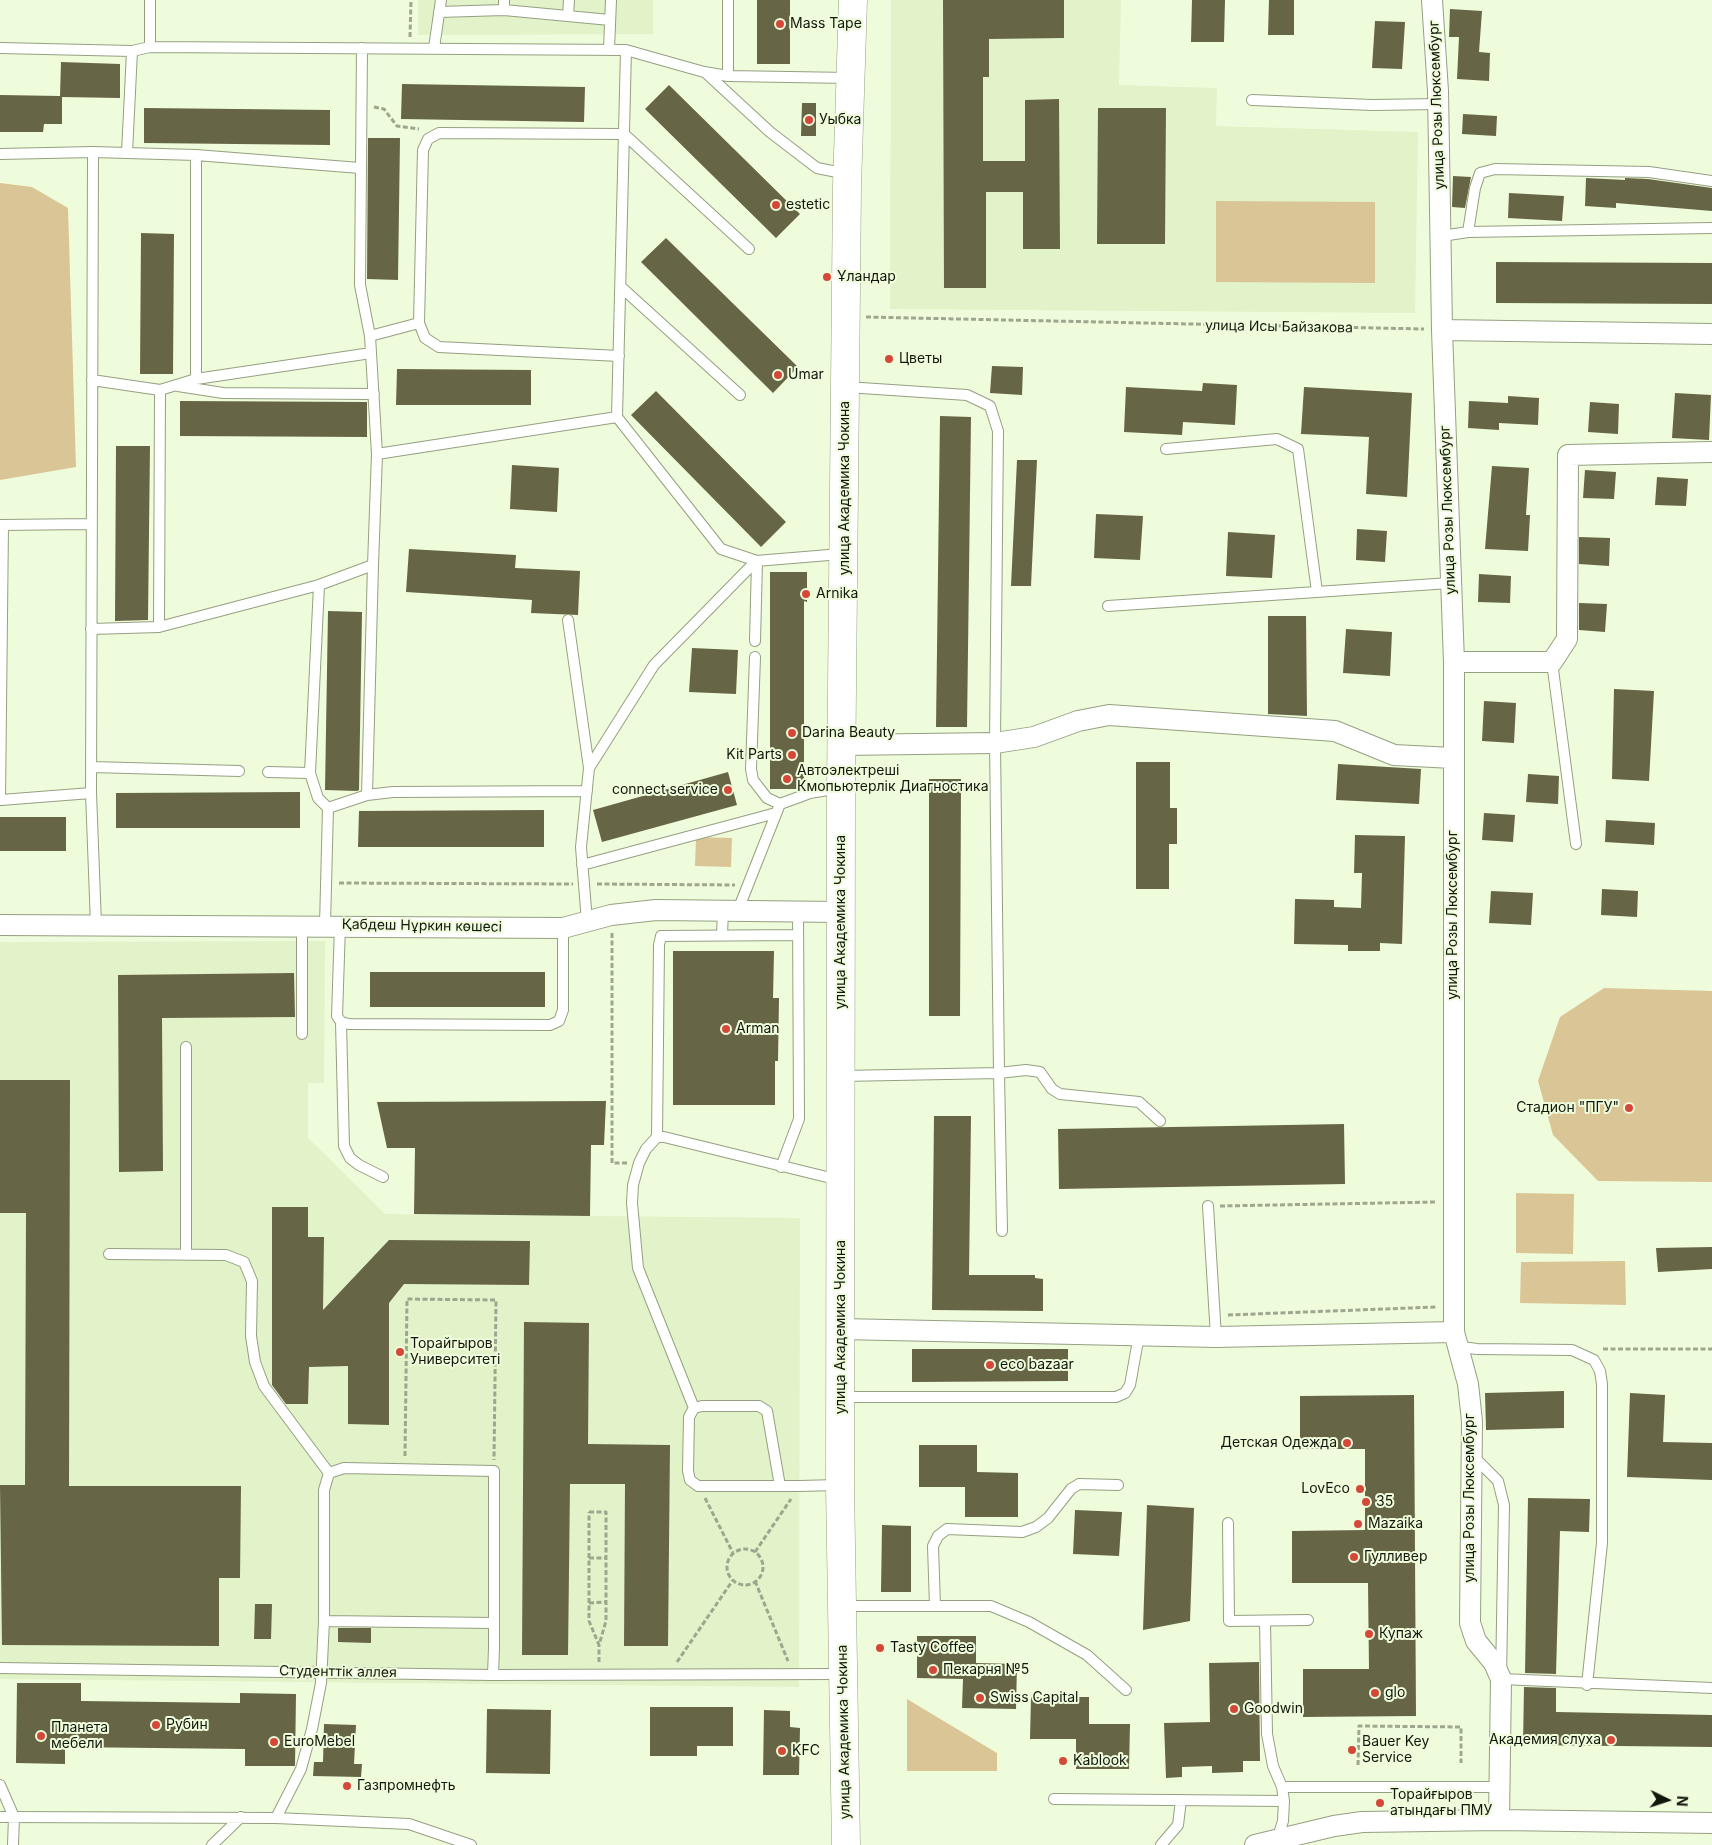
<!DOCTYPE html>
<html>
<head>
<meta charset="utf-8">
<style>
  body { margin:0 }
  #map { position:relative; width:1712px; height:1845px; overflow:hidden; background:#effcdb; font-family:Inter,sans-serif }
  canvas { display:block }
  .north { position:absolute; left:1642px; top:1775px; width:50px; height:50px; -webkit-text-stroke:4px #effcdb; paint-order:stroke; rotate:94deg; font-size:14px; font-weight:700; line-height:20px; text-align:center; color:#12170b }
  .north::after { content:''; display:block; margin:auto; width:18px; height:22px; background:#12170b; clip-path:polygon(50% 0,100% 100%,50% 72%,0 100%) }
</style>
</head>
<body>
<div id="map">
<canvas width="1712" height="1845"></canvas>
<div class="north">N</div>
</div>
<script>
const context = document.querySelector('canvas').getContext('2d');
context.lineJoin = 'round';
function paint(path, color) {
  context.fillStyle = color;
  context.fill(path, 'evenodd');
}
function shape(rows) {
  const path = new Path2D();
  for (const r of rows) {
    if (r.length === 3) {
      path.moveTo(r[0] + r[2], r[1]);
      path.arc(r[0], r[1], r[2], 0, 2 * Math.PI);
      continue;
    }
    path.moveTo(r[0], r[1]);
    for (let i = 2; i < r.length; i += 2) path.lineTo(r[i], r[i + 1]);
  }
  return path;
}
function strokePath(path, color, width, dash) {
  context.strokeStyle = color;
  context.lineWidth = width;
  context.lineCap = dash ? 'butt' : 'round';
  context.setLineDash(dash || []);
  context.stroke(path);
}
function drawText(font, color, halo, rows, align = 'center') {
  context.font = font + ' Inter,sans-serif';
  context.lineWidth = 4;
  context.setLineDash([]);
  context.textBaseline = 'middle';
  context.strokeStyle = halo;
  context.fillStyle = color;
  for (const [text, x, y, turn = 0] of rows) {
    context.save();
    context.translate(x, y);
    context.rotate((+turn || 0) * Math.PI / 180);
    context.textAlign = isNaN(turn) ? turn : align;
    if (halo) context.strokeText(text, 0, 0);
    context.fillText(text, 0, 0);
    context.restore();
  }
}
const built = shape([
  [418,0,653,0,653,34,418,35],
  [891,0,1121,0,1119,85,1217,88,1216,126,1418,132,1415,313,890,309],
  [325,941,324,1083,308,1083,308,1138,385,1214,800,1218,799,1687,0,1679,0,942]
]);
const green = shape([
  [0,183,32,187,68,208,76,467,0,480],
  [1216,201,1375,202,1375,283,1216,282],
  [696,837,732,838,731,867,695,866],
  [1604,988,1712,991,1712,1182,1598,1181,1553,1135,1538,1081,1560,1017],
  [1516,1193,1574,1194,1573,1254,1516,1253],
  [1625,1261,1626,1305,1520,1303,1521,1262],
  [907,1699,997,1753,997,1771,907,1771]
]);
const building = shape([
  [757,0,790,0,790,64,757,64],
  [943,0,1064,0,1064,38,989,39,989,77,983,77,983,161,1025,161,1025,100,1059,99,1060,249,1023,249,1023,192,986,192,986,288,944,288],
  [1192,0,1225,0,1224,42,1191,42],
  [1269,0,1294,0,1294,35,1268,35],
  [1450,9,1482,11,1479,52,1490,53,1489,81,1457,79,1459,37,1449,37],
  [1375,21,1405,22,1402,69,1372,68],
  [61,62,120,64,120,98,62,97,62,124,44,124,43,132,0,132,0,95,60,96],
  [402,84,585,87,584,122,401,119],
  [669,85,800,214,776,238,645,109],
  [802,103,816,103,816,136,801,136],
  [144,108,330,110,330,145,144,143],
  [1098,108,1166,108,1165,244,1097,244],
  [1463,114,1497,116,1496,136,1462,134],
  [368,138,400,138,398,280,367,279],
  [1453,176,1471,177,1465,208,1452,207],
  [1586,178,1625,180,1625,178,1648,179,1712,188,1712,211,1616,203,1616,208,1585,206],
  [1509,193,1564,196,1562,221,1508,218],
  [141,233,174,234,173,374,140,374],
  [666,238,798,367,773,393,641,262],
  [1496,262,1712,263,1712,304,1496,303],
  [992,366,1023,367,1022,395,990,393],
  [397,369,531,370,531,405,396,405],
  [1203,383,1237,385,1235,425,1183,422,1182,435,1124,432,1126,387,1202,391],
  [1304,387,1412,393,1407,497,1366,494,1369,437,1301,434],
  [656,391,786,522,761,547,631,415],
  [1675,393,1711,395,1709,440,1672,438],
  [1508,396,1539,398,1538,425,1499,423,1499,430,1468,428,1469,401,1508,403],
  [180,401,367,402,367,437,180,436],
  [1590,402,1619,404,1618,434,1588,432],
  [940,416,971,417,967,727,936,727],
  [116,446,150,446,148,620,115,621],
  [1017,460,1037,460,1031,586,1011,586],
  [512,465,559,468,557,512,510,509],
  [1492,466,1529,468,1526,515,1530,515,1528,551,1485,549],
  [1585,470,1616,472,1614,499,1583,498],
  [1657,477,1688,479,1686,506,1655,505],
  [1096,514,1143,516,1140,560,1094,558],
  [1357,529,1387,531,1385,562,1356,560],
  [1228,532,1275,535,1272,578,1226,576],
  [1579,537,1610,538,1609,566,1579,564],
  [409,549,516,555,515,568,580,571,578,615,531,613,532,600,406,592],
  [770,572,807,572,807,602,804,601,804,788,802,789,770,789],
  [1479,574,1511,576,1510,603,1478,602],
  [1579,603,1607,604,1605,632,1579,630],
  [328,611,362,612,359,790,357,791,325,790],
  [1268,616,1306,616,1307,716,1268,714],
  [1346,629,1392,632,1390,676,1343,673],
  [692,648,738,650,736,694,689,692],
  [1614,689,1654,691,1649,781,1612,779],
  [1484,701,1516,703,1514,743,1482,741],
  [1136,762,1170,762,1170,808,1177,808,1177,844,1169,844,1169,889,1136,889],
  [1338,764,1421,769,1419,804,1336,800],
  [728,772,737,805,602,842,593,810],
  [1528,774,1559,776,1558,804,1526,802],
  [929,779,961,779,960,1016,929,1016],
  [300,792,300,828,116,828,116,793],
  [544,810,544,847,358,847,359,811],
  [1484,813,1515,815,1513,842,1482,840],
  [0,817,66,817,66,851,0,851],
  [1606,820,1655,823,1654,845,1605,842],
  [1355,835,1405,836,1402,944,1380,943,1380,951,1348,951,1348,945,1294,944,1295,899,1334,900,1334,907,1361,908,1362,873,1354,873],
  [1602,889,1638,891,1637,917,1601,915],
  [1491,891,1533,893,1531,925,1489,923],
  [673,951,774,951,773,998,779,998,778,1061,775,1061,775,1105,673,1105],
  [370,972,545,972,545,1007,370,1007],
  [294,973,295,1017,162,1018,163,1171,119,1172,118,975],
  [0,1080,70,1080,69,1486,241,1486,240,1578,219,1578,219,1646,2,1645,0,1485,25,1485,26,1213,0,1213],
  [606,1101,604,1145,591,1145,590,1216,414,1214,415,1148,387,1148,377,1102],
  [934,1116,971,1116,969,1275,1035,1275,1035,1278,1043,1279,1043,1311,932,1310],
  [1344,1124,1345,1184,1059,1189,1058,1129],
  [272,1207,308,1207,308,1237,324,1237,323,1310,389,1240,530,1241,529,1285,404,1284,389,1303,389,1425,348,1424,348,1366,309,1367,308,1404,286,1404,272,1385],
  [1712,1247,1712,1269,1658,1272,1656,1248],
  [524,1322,589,1323,588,1444,670,1445,668,1646,624,1646,625,1484,570,1484,568,1655,522,1655],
  [912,1349,1068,1349,1068,1381,912,1382],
  [1564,1391,1564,1428,1486,1430,1485,1393],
  [1630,1393,1665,1395,1663,1442,1712,1443,1712,1480,1627,1477],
  [1414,1395,1416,1716,1303,1717,1303,1669,1369,1669,1368,1583,1292,1583,1292,1531,1365,1530,1365,1449,1300,1449,1300,1396],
  [919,1445,977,1445,977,1472,1018,1473,1018,1517,965,1517,965,1487,919,1487],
  [1528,1498,1590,1499,1589,1532,1560,1531,1556,1674,1525,1673],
  [1147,1505,1194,1508,1190,1621,1143,1630],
  [1075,1510,1122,1512,1119,1556,1073,1554],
  [882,1525,911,1526,911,1592,881,1592],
  [255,1604,272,1604,271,1639,254,1639],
  [338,1628,371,1628,371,1643,338,1642],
  [917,1636,976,1636,976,1663,1017,1664,1016,1709,962,1708,963,1679,917,1678],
  [1259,1662,1260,1761,1243,1761,1243,1772,1212,1773,1212,1766,1182,1767,1182,1777,1166,1778,1164,1723,1210,1722,1209,1663],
  [17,1683,81,1683,81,1701,240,1703,240,1693,296,1694,295,1766,245,1766,245,1749,65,1747,65,1764,16,1763],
  [1524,1687,1556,1688,1556,1712,1712,1715,1712,1747,1523,1745],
  [1031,1697,1089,1697,1089,1724,1130,1724,1129,1769,1076,1769,1076,1739,1030,1739],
  [650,1707,733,1707,733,1746,697,1746,697,1756,650,1756],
  [487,1709,551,1710,550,1774,486,1773],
  [764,1710,790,1711,790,1727,800,1728,799,1775,763,1775],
  [324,1724,356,1725,354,1764,362,1764,361,1777,313,1776,314,1762,323,1762]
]);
const path = shape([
  [410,37,411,0],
  [374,107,384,109,397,126,419,129],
  [866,317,1424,329],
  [339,883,573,884],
  [597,884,735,885],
  [612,933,612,1163,627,1163],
  [1220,1206,1436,1202],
  [1228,1315,1436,1307],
  [1603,1349,1712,1349],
  [405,1456,407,1299,496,1300,494,1460],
  [705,1498,733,1553],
  [589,1512,606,1512,606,1621,599,1645,589,1621,589,1512],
  [745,1567,18],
  [755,1552,791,1499],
  [589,1558,606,1558],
  [755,1581,788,1661],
  [589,1603,606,1602],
  [599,1662,599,1645],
  [677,1662,733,1580],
  [1358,1765,1359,1726,1461,1727,1461,1763]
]);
const service = shape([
  [728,0,728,76],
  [504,10,504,0],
  [439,12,504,10,610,20],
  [568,16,569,0],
  [150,47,150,0],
  [0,48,132,51,150,47,626,50,704,72,728,76,849,78],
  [434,48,441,0],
  [609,50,611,0],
  [626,50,617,417,721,549,757,561,755,641],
  [705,72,770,132,817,168,847,174],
  [1252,100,1372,105,1439,104],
  [93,152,91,793,96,925],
  [127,153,132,51],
  [0,154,93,152,196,155],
  [1468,232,1475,188,1480,173,1495,169,1649,172,1712,181],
  [1442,236,1468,232,1712,228],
  [621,287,740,395],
  [370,336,419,323],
  [619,356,439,347,425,338,419,323,423,150,428,139,439,133,624,134,749,249],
  [196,379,196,155,360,168],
  [92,380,160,390,196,379,371,353],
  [178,386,223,393,374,394],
  [846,387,967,395,990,406,998,431,995,743,999,1073,1026,1070,1040,1072,1052,1089,1060,1094,1139,1102,1160,1121],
  [1166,449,1277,439,1298,449,1317,592],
  [377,454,617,417],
  [0,525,91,524],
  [1108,606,1450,583],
  [568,620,589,768],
  [159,627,160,390],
  [91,629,159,627,319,585],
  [755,657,751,769,753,780,767,798,780,804],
  [1552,662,1576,844],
  [91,767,239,771],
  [268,772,310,773],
  [367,795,373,565],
  [0,800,3,525],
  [1,800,91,793],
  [328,808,318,798,310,773,319,585,373,565,377,454,370,336,360,285,362,48],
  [582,865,776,813],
  [738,910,780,804,810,793,840,788],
  [587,922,581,847,589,768,654,665,756,561,841,554],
  [325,925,328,808,367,795,393,792,587,791],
  [340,926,337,1016,341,1022,349,1024,550,1025,559,1021,563,1010,563,928],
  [722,935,723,910],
  [341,1022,344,1146,350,1158,359,1165,383,1177],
  [302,1034,302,925],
  [186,1047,186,1255],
  [842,1076,999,1073,1002,1231],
  [657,1137,659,945,661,936,798,935],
  [781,1167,799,1119,798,911],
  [1208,1206,1216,1337],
  [109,1254,226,1255,244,1262,252,1281,251,1336,255,1362,264,1386,329,1473],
  [1459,1342,1462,1347,1477,1349,1572,1350,1594,1360,1600,1371,1602,1384,1602,1543,1587,1685],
  [842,1397,1116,1397,1125,1393,1130,1385,1139,1335],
  [694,1408,638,1268,632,1203,633,1185,639,1163,646,1149,657,1137,664,1137,839,1180],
  [1473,1456,1498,1481,1504,1505,1501,1679,1712,1688],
  [780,1486,767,1411,759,1406,702,1406,694,1408,689,1417,688,1471,690,1480,698,1486,799,1486,839,1485],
  [1228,1523,1229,1621,1308,1620],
  [843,1606,991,1606,1029,1622,1087,1655,1126,1690],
  [935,1606,933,1546,938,1536,947,1529,1022,1532,1036,1527,1048,1518,1071,1489,1079,1484,1118,1485],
  [1265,1621,1267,1734,1273,1766,1282,1787,1284,1801,1283,1821,1277,1840],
  [0,1668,493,1675,841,1674],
  [493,1675,494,1648,494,1471,344,1468,329,1473,324,1490,324,1621,494,1623],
  [0,1785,14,1817,13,1845],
  [1282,1787,1499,1787],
  [1054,1799,1284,1801],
  [0,1817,276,1818,409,1824,471,1845],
  [276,1818,301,1769,312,1729,321,1683,324,1621],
  [212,1845,241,1817],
  [1161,1845,1178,1825,1181,1800]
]);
const minor = shape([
  [1432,0,1438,91,1442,330,1454,662,1454,1332,1468,1384,1472,1421,1470,1623,1476,1641,1494,1663,1501,1679,1499,1820],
  [1442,330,1712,334],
  [1454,662,1552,662,1567,639,1568,455,1712,452],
  [842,745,995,743,1034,737,1078,721,1109,715,1335,731,1394,755,1453,758],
  [0,925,563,928,611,915,656,910,841,912],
  [841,1329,1216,1337,1454,1332],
  [1255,1845,1334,1826,1362,1822,1499,1820,1712,1823]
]);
const secondary = shape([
  [846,1845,840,1485,841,788,847,186,853,0]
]);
const markers = [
  [780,24,5,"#d54839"],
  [809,120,5,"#d54839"],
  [776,205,5,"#d54839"],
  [827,277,5,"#d54839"],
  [889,359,5,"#d54839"],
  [778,375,5,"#d54839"],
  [806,594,5,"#d54839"],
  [792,733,5,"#d54839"],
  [792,755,5,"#d54839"],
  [787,779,5,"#d54839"],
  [728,790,5,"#d54839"],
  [726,1029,5,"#d54839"],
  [1629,1108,5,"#d54839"],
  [400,1352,5,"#d54839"],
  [990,1365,5,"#d54839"],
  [1347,1443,5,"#d54839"],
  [1360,1489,5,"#d54839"],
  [1366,1502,5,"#d54839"],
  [1358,1524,5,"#d54839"],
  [1354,1557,5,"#d54839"],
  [1369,1634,5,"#d54839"],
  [880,1648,5,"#d54839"],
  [933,1670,5,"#d54839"],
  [1375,1693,5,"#d54839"],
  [980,1698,5,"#d54839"],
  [1234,1709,5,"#d54839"],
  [156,1725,5,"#d54839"],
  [41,1736,5,"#d54839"],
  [1611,1740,5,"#d54839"],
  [274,1742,5,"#d54839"],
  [1352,1750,5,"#d54839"],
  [782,1751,5,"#d54839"],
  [1063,1761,5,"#d54839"],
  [347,1786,5,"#d54839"],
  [1380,1803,5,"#d54839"]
];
const poiNames = [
  ["Mass Tape",790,24],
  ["Уыбка",819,120],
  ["estetic",786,205],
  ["Ұландар",837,277],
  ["Цветы",899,359],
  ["Umar",788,375],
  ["Arnika",816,594],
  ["Darina Beauty",802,733],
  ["Kit Parts",782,755,"right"],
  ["Автоэлектреші",797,771],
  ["Кмопьютерлік Диагностика",797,787],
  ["connect service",718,790,"right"],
  ["Arman",736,1029],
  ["Стадион \"ПГУ\"",1619,1108,"right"],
  ["Торайгыров",410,1344],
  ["Университеті",410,1360],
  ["eco bazaar",1000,1365],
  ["Детская Одежда",1337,1443,"right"],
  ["LovEco",1350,1489,"right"],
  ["35",1376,1502],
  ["Mazaika",1368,1524],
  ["Гулливер",1364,1557],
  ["Купаж",1379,1634],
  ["Tasty Coffee",890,1648],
  ["Пекарня №5",943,1670],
  ["glo",1385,1693],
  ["Swiss Capital",990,1698],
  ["Goodwin",1244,1709],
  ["Рубин",166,1725],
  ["Планета",51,1728],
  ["мебели",51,1744],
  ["Академия слуха",1601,1740,"right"],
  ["EuroMebel",284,1742],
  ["Bauer Key",1362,1742],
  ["Service",1362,1758],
  ["KFC",792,1751],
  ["Kablook",1073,1761],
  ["Газпромнефть",357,1786],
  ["Торайғыров",1390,1795],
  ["атындағы ПМУ",1390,1811]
];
const streetNames = [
  ["улица Розы Люксембург",1437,105,-92],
  ["улица Исы Байзакова",1279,327,1],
  ["улица Академика Чокина",845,488,-90],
  ["улица Розы Люксембург",1448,510,-92],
  ["улица Розы Люксембург",1453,915,-90],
  ["улица Академика Чокина",841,922,-90],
  ["Қабдеш Нұркин көшесі",422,926,1],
  ["улица Академика Чокина",841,1327,-90],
  ["улица Розы Люксембург",1470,1498,-90],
  ["Студенттік аллея",338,1672,1],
  ["улица Академика Чокина",844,1732,-91]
];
paint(built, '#e2f2c9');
paint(green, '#dac596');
paint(building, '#666546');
strokePath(service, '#94a081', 12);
strokePath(minor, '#94a081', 22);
strokePath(secondary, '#94a081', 29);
strokePath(path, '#9da78e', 3, [5, 2.5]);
strokePath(service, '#fff', 10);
strokePath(minor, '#fff', 20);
strokePath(secondary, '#fff', 28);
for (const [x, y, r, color] of markers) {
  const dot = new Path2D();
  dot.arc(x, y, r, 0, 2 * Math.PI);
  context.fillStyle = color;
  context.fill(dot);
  strokePath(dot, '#effcdb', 2);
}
drawText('14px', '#12170b', '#effcdb', poiNames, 'left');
drawText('14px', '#12170b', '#effcdb', streetNames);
</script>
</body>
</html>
